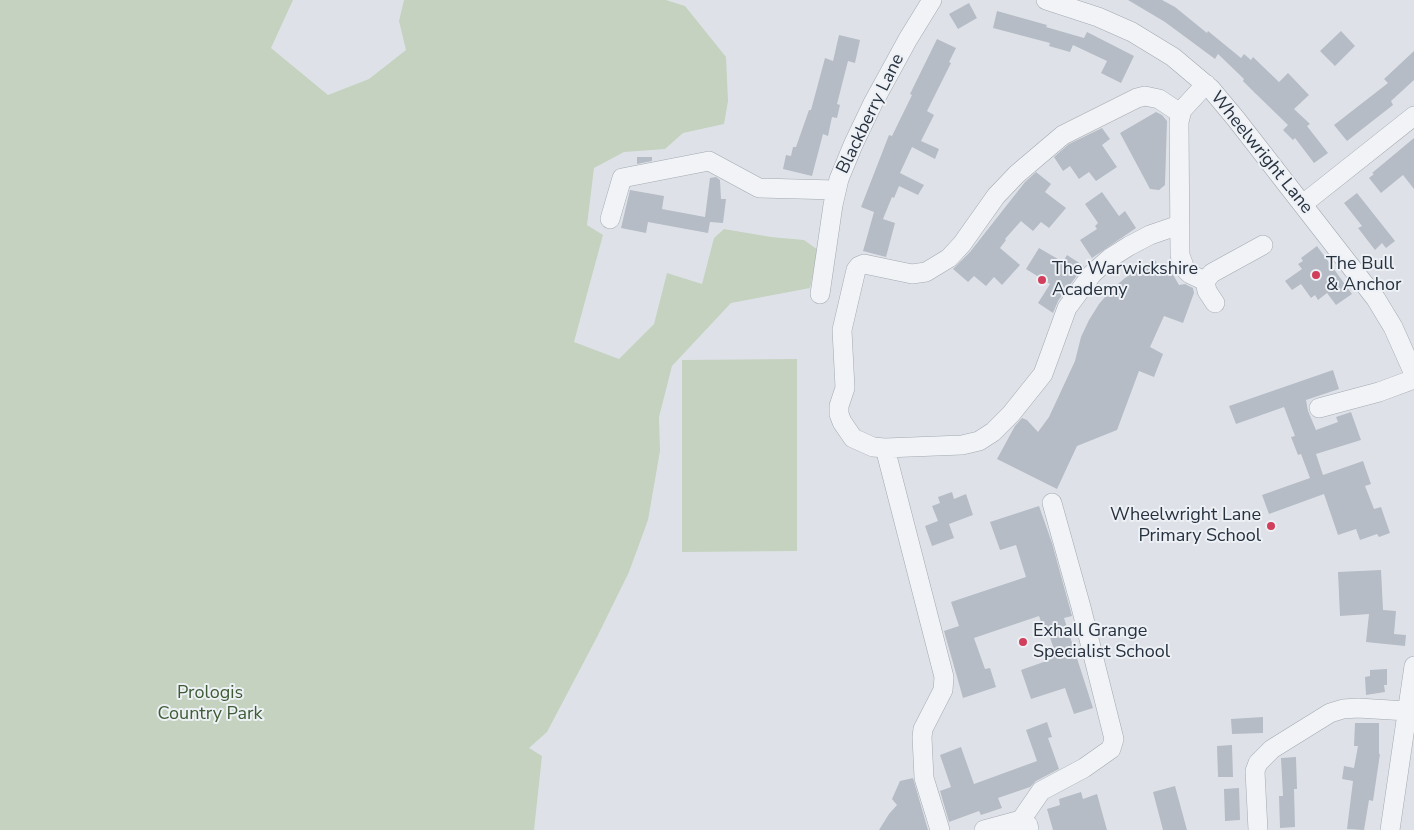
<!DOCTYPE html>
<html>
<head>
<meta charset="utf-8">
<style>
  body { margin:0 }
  canvas { display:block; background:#dee2e8 }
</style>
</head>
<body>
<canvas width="1414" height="830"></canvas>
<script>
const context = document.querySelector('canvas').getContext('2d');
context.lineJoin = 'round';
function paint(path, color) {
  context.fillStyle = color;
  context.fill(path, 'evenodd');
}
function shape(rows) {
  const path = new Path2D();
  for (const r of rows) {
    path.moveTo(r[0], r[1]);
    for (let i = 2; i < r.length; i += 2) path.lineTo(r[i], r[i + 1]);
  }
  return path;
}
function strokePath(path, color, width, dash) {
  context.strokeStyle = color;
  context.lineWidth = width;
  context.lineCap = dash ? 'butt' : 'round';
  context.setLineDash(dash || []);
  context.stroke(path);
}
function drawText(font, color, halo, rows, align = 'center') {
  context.font = font + ' "Nunito Sans",sans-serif';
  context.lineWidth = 4;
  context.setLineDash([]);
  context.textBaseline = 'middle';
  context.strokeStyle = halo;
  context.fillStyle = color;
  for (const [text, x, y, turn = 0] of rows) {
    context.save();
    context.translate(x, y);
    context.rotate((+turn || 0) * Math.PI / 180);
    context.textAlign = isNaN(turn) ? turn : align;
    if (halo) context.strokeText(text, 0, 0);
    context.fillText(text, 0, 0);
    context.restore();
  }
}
const green = shape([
  [0,0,293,0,271,48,328,95,369,79,406,50,399,21,404,0,666,0,685,6,726,57,728,101,724,124,683,133,665,149,624,152,594,168,587,225,603,235,574,342,619,359,654,324,667,273,702,284,714,238,724,229,771,237,804,240,818,250,810,288,731,303,672,366,659,417,660,451,648,520,629,572,597,637,547,732,529,748,542,756,534,830,0,830],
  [797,359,797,551,682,552,682,360]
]);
const building = shape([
  [1128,0,1162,0,1175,7,1207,33,1208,31,1241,58,1244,54,1251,60,1253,57,1279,82,1288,73,1309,95,1294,109,1310,124,1307,126,1328,153,1314,163,1295,138,1293,140,1283,130,1288,125,1256,94,1243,81,1244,79,1218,54,1215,59,1165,22],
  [969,3,977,18,958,29,949,14],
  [997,11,1047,25,1046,27,1084,38,1087,32,1134,56,1121,83,1101,73,1107,61,1073,45,1070,52,1049,46,1050,43,993,28],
  [1341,31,1355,46,1335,66,1320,51],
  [839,35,860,40,855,63,848,61,837,104,840,105,837,118,832,117,828,136,823,134,812,176,783,169,786,155,791,156,793,147,796,147,809,110,811,110,825,58,833,61],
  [937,39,956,48,949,62,951,63,927,111,934,115,921,141,939,149,935,159,912,147,900,173,924,185,918,195,899,186,894,198,892,197,883,219,895,223,886,257,863,251,874,212,861,207,889,135,892,136,912,95,910,94],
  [1414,51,1414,80,1391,101,1393,105,1347,141,1334,125,1388,83,1384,79],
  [1156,112,1162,115,1167,121,1165,185,1159,190,1150,189,1120,133],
  [1102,128,1110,139,1102,145,1117,167,1096,181,1089,172,1079,179,1070,166,1063,171,1054,157,1069,144],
  [1414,138,1414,189,1403,175,1381,193,1369,178,1374,174,1372,173],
  [637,157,652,157,652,161,637,164],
  [1036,172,1051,184,1045,192,1066,208,1049,228,1041,222,1033,231,1021,221,1005,239,1006,240,1000,248,1020,265,1002,285,994,277,986,286,974,276,968,282,953,269,970,252,1025,182],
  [716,177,720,180,721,199,726,199,723,223,710,222,708,233,648,222,646,233,621,228,630,190,664,196,662,209,705,217,710,178],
  [1102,192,1119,216,1125,211,1136,228,1092,258,1080,240,1097,229,1095,226,1098,223,1085,204],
  [1357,193,1395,241,1386,248,1382,243,1375,250,1358,228,1362,226,1344,203],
  [1317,246,1352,294,1336,305,1327,293,1318,300,1315,295,1311,298,1301,284,1292,290,1285,281,1302,269,1298,264,1303,261,1301,258],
  [1039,248,1063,262,1067,255,1084,266,1058,301,1053,313,1038,303,1050,284,1026,269],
  [1155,260,1160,269,1168,266,1179,285,1185,284,1193,288,1194,293,1183,323,1164,316,1150,347,1163,354,1154,377,1139,371,1117,430,1077,446,1057,489,997,459,1015,426,1022,418,1027,420,1038,432,1049,417,1075,361,1081,337,1089,320,1099,304,1111,290,1125,278,1140,268],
  [1333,370,1339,389,1306,400,1308,411,1316,430,1338,422,1336,417,1351,412,1361,440,1316,454,1323,475,1363,461,1371,484,1365,486,1374,509,1381,507,1390,533,1379,537,1377,534,1360,540,1356,529,1338,535,1324,494,1269,514,1262,495,1310,478,1301,454,1298,455,1291,437,1295,436,1284,407,1236,424,1229,406],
  [952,492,954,499,966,494,973,515,949,524,954,538,932,546,925,526,938,521,932,506,940,503,938,497],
  [1039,506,1052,543,1072,616,1064,618,1093,708,1074,714,1065,688,1031,699,1021,670,1052,659,1051,657,1056,655,1046,626,1043,627,1039,616,974,638,985,669,990,668,996,687,963,698,944,631,959,626,951,602,1026,577,1016,545,1000,550,990,522],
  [1381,570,1383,610,1396,611,1394,634,1406,635,1405,646,1366,642,1369,614,1340,616,1338,572],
  [1387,669,1387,685,1384,685,1385,692,1366,695,1365,677,1370,676,1370,670],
  [1263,717,1263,733,1232,734,1231,719],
  [1047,722,1052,737,1048,738,1059,769,1036,781,1030,787,998,798,1002,808,981,815,979,811,949,822,940,791,951,787,940,755,961,747,974,784,1037,761,1026,730],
  [1355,723,1379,723,1379,754,1380,754,1373,801,1369,800,1364,830,1347,829,1353,781,1342,779,1344,766,1354,768,1358,746,1354,746],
  [1232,745,1233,777,1218,777,1217,746],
  [1296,757,1297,789,1294,789,1295,827,1280,828,1279,796,1283,796,1281,758],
  [913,778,928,830,879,830,889,814,897,805,892,799,900,781],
  [1175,786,1187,830,1163,830,1153,792],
  [1239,788,1240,820,1225,821,1224,789],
  [1081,792,1083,799,1097,794,1107,830,1053,830,1047,809,1060,805,1059,799]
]);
const minor = shape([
  [1046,0,1098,17,1132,32,1173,57,1211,89,1236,119,1376,299,1393,327,1414,374],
  [1303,204,1414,116],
  [610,219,622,178,709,161,759,188,836,190],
  [1179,225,1150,235,1129,246,1110,258,1092,274,1067,308,1043,374,1011,414,993,432,979,441,962,445,885,448,873,447,853,438,842,422,839,414,839,406,845,388,842,330,856,270,859,266,864,264,912,274,926,272,949,258,962,244,996,196,1017,174,1063,135,1137,98,1145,96,1159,99,1180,113],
  [1205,281,1190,274,1185,269,1180,255,1179,122,1182,110,1206,84],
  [1205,281,1212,273,1263,245],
  [1205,281,1207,291,1215,303],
  [820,294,833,205,839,179,853,145,873,103,908,39,932,0],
  [1319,408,1379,392,1414,379],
  [885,448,944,677,943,690,923,729,922,737,924,778,940,830],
  [1021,820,1041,791,1084,768,1111,749,1114,739,1081,607,1052,503],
  [984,830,1021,820,1028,825,1029,829],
  [1258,830,1255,771,1258,763,1272,749,1330,713,1343,709,1358,708,1407,711],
  [1390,830,1414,666]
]);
const markers = [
  [1316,275,5,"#d13f5c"],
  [1042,280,5,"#d13f5c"],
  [1271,526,5,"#d13f5c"],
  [1023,642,5,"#d13f5c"]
];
const streetNames = [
  ["Blackberry Lane",871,114,-64],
  ["Wheelwright Lane",1261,153,51]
];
const poiNames = [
  ["The Bull",1326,265],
  ["& Anchor",1326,286],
  ["The Warwickshire",1052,270],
  ["Academy",1052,291],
  ["Wheelwright Lane",1261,516,"right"],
  ["Primary School",1261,537,"right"],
  ["Exhall Grange",1033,632],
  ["Specialist School",1033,653]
];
const parkNames = [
  ["Prologis",210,694],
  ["Country Park",210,715]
];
paint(green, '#c5d2bf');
paint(building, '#b5bcc5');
strokePath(minor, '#a3a9b2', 20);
strokePath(minor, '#f1f3f6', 19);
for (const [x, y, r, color] of markers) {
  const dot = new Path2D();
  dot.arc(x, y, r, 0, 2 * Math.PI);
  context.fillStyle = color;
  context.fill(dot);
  strokePath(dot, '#edf1f5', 2);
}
drawText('18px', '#27313f', '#edf1f5', streetNames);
drawText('18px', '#27313f', '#edf1f5', poiNames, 'left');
drawText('18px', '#3d5b34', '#edf1f5', parkNames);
</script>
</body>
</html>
